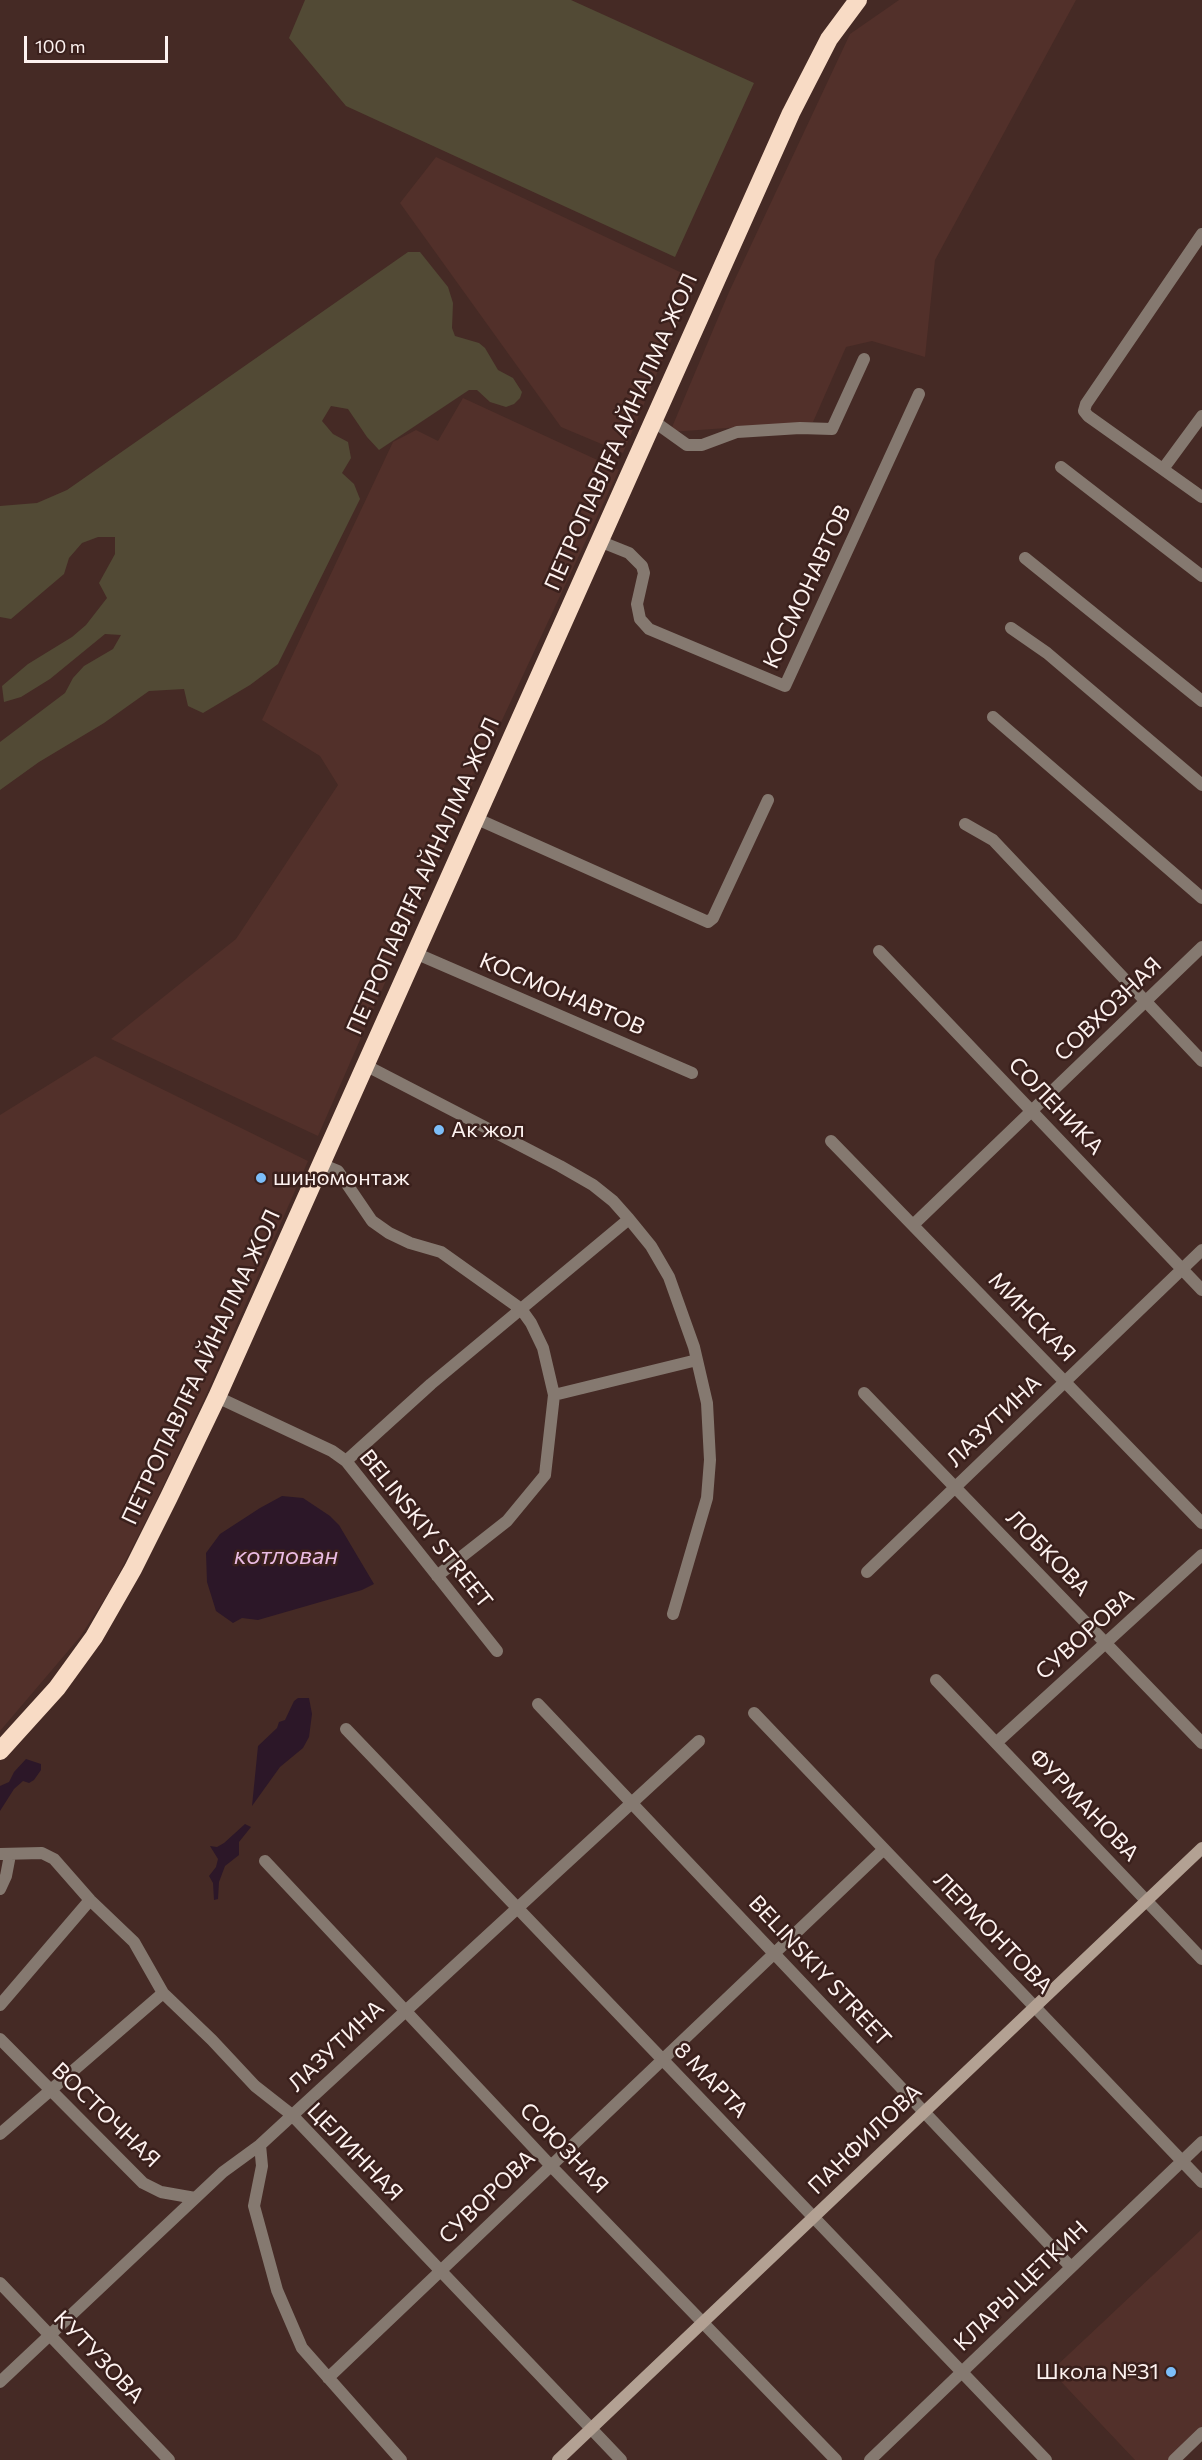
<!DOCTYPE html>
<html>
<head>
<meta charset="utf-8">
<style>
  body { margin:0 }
  #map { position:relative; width:1202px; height:2460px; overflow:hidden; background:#452a25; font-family:Commissioner,sans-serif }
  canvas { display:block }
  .scale { position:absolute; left:24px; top:36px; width:144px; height:27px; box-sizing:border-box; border:3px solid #fdf2f0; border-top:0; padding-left:8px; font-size:18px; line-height:21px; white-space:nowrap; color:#fdf2f0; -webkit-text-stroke:4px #3a201c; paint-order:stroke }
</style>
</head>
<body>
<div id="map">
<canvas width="1202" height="2460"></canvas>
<div class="scale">100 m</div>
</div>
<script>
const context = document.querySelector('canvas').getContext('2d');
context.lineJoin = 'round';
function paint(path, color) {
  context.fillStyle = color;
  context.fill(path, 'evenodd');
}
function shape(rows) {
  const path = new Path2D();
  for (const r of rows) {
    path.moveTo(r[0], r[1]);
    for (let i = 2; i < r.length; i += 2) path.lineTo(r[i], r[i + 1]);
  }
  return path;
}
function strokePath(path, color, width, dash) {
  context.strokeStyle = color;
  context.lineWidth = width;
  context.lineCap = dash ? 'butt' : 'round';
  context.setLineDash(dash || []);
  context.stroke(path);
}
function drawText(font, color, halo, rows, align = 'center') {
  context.font = font + ' Commissioner,sans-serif';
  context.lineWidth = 5;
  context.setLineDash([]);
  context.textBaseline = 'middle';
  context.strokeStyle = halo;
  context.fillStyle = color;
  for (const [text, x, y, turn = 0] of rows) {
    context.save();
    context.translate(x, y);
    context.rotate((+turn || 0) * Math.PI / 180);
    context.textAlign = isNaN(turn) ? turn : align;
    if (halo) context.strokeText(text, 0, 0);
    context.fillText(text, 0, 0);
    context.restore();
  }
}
const built = shape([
  [899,0,1076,0,935,260,925,357,872,341,846,347,813,422,670,432,729,292,850,34],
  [436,157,697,280,623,453,561,427,400,203],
  [463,398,619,470,467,795,318,1136,111,1039,236,939,338,785,320,756,262,720,393,442,416,430,438,441],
  [95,1056,308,1161,205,1397,155,1503,111,1589,80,1637,0,1731,0,1115],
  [1202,2229,1202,2433,1173,2460,1135,2460,1051,2371]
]);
const green = shape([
  [305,0,571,0,754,83,675,257,346,106,289,38],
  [408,252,420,252,448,287,453,303,452,328,455,336,479,343,485,348,498,370,513,378,522,392,520,398,514,404,506,407,490,402,477,390,469,390,379,450,367,437,348,409,331,406,322,421,333,434,348,442,351,458,342,473,354,484,360,499,278,664,250,685,203,713,188,706,184,689,149,691,104,723,39,762,0,790,0,742,65,693,73,678,84,666,113,649,121,635,105,634,50,679,21,697,4,702,2,686,28,664,72,637,86,625,107,598,99,583,115,554,115,537,98,537,82,543,69,558,64,574,11,619,0,617,0,506,37,503,67,490]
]);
const water = shape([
  [282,1496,303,1498,330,1516,339,1525,374,1584,362,1590,258,1620,242,1618,233,1623,216,1611,207,1582,206,1553,220,1534,260,1508],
  [298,1698,309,1698,312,1714,309,1737,303,1748,280,1767,252,1806,258,1746,277,1728,279,1722,285,1720,294,1701],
  [26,1759,41,1764,41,1770,34,1780,29,1783,23,1781,14,1789,0,1811,0,1786,9,1782,14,1772],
  [245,1824,251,1827,239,1842,239,1855,225,1866,219,1882,218,1899,214,1900,213,1883,209,1876,216,1867,218,1859,210,1846,217,1847,224,1843]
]);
const street = shape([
  [1202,234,1086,404,1084,411,1088,416,1202,497],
  [652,420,687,445,702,445,737,432,800,428,832,429,864,359],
  [1061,467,1202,576],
  [1163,469,1202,416],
  [599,541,629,553,642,566,644,573,637,604,640,619,649,629,785,686,919,394],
  [1025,558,1202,701],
  [1011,628,1047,653,1202,785],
  [993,717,1202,898],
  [475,818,708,922,713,918,768,800],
  [965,824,993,840,1202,1061],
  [879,951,1202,1290],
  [415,953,692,1073],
  [365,1065,560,1166,593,1185,613,1201,629,1219,651,1246,669,1277,694,1347,707,1403,710,1460,707,1498,673,1614],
  [831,1141,1202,1523],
  [321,1164,338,1171,372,1221,389,1233,410,1243,441,1252,521,1309,531,1323,543,1348,554,1395,545,1475,507,1521,437,1576],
  [913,1225,1202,947],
  [864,1393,1202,1743],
  [554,1395,697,1360],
  [217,1397,332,1451,346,1461,497,1651],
  [346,1461,431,1384,629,1219],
  [867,1572,1202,1250],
  [936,1680,1202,1959],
  [538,1704,1071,2267],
  [754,1713,1202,2182],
  [346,1729,1046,2460],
  [996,1743,1202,1555],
  [0,1854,42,1853,54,1859,90,1900,134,1942,163,1993,212,2040,255,2086,292,2115,621,2460],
  [265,1861,551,2166,836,2460],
  [0,1889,6,1876,10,1855],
  [0,2005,90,1900],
  [0,2039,143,2183,161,2192,195,2198],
  [0,2134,163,1993],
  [260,2145,262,2166,254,2206,277,2290,302,2348,401,2460],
  [0,2283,169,2460],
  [328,2378,884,1849],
  [0,2382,223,2172,260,2145,699,1741],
  [870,2460,1202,2142],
  [1174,2460,1202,2433]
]);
const secondary = shape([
  [558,2460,1202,1848]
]);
const highway = shape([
  [0,1751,57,1688,94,1637,133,1569,169,1497,217,1397,791,113,829,39,858,0]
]);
const markers = [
  [439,1130,6,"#7cbef9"],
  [261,1178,6,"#7cbef9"],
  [1171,2372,6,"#7cbef9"]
];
const streetNames = [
  ["ПЕТРОПАВЛҒА АЙНАЛМА ЖОЛ",621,432,-66],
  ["КОСМОНАВТОВ",807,587,-65],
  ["ПЕТРОПАВЛҒА АЙНАЛМА ЖОЛ",423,876,-66],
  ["КОСМОНАВТОВ",562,994,23],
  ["СОВХОЗНАЯ",1108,1009,-44],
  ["СОЛЕНИКА",1056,1106,46],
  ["МИНСКАЯ",1032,1317,46],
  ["ПЕТРОПАВЛҒА АЙНАЛМА ЖОЛ",201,1367,-65],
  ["ЛАЗУТИНА",994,1421,-44],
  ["BELINSKIY STREET",426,1529,51],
  ["ЛОБКОВА",1048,1553,46],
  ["СУВОРОВА",1085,1634,-42],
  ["ФУРМАНОВА",1084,1805,46],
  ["ЛЕРМОНТОВА",993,1933,46],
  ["BELINSKIY STREET",820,1971,47],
  ["ЛАЗУТИНА",336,2046,-43],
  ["8 МАРТА",711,2080,46],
  ["ВОСТОЧНАЯ",106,2115,44],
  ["ПАНФИЛОВА",865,2139,-44],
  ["СОЮЗНАЯ",564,2148,46],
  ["ЦЕЛИННАЯ",355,2152,46],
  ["СУВОРОВА",487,2197,-44],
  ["КЛАРЫ ЦЕТКИН",1021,2286,-44],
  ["КУТУЗОВА",99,2357,46]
];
const poiNames = [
  ["Ак жол",451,1130],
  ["шиномонтаж",273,1178],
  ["Школа №31",1159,2372,"right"]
];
const waterNames = [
  ["котлован",286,1556]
];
paint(built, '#52302a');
paint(green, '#524a35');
paint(water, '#2c1728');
strokePath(street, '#857970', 12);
strokePath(secondary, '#b3a193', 12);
strokePath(highway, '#f8dbc5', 18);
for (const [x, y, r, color] of markers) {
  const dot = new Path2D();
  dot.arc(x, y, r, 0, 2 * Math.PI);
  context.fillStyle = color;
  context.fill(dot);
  strokePath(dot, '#3a201c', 2);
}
drawText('22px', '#fdf2f0', '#3a201c', streetNames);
drawText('22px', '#fdf2f0', '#3a201c', poiNames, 'left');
drawText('italic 24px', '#eabbe2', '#3a201c', waterNames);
</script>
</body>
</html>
